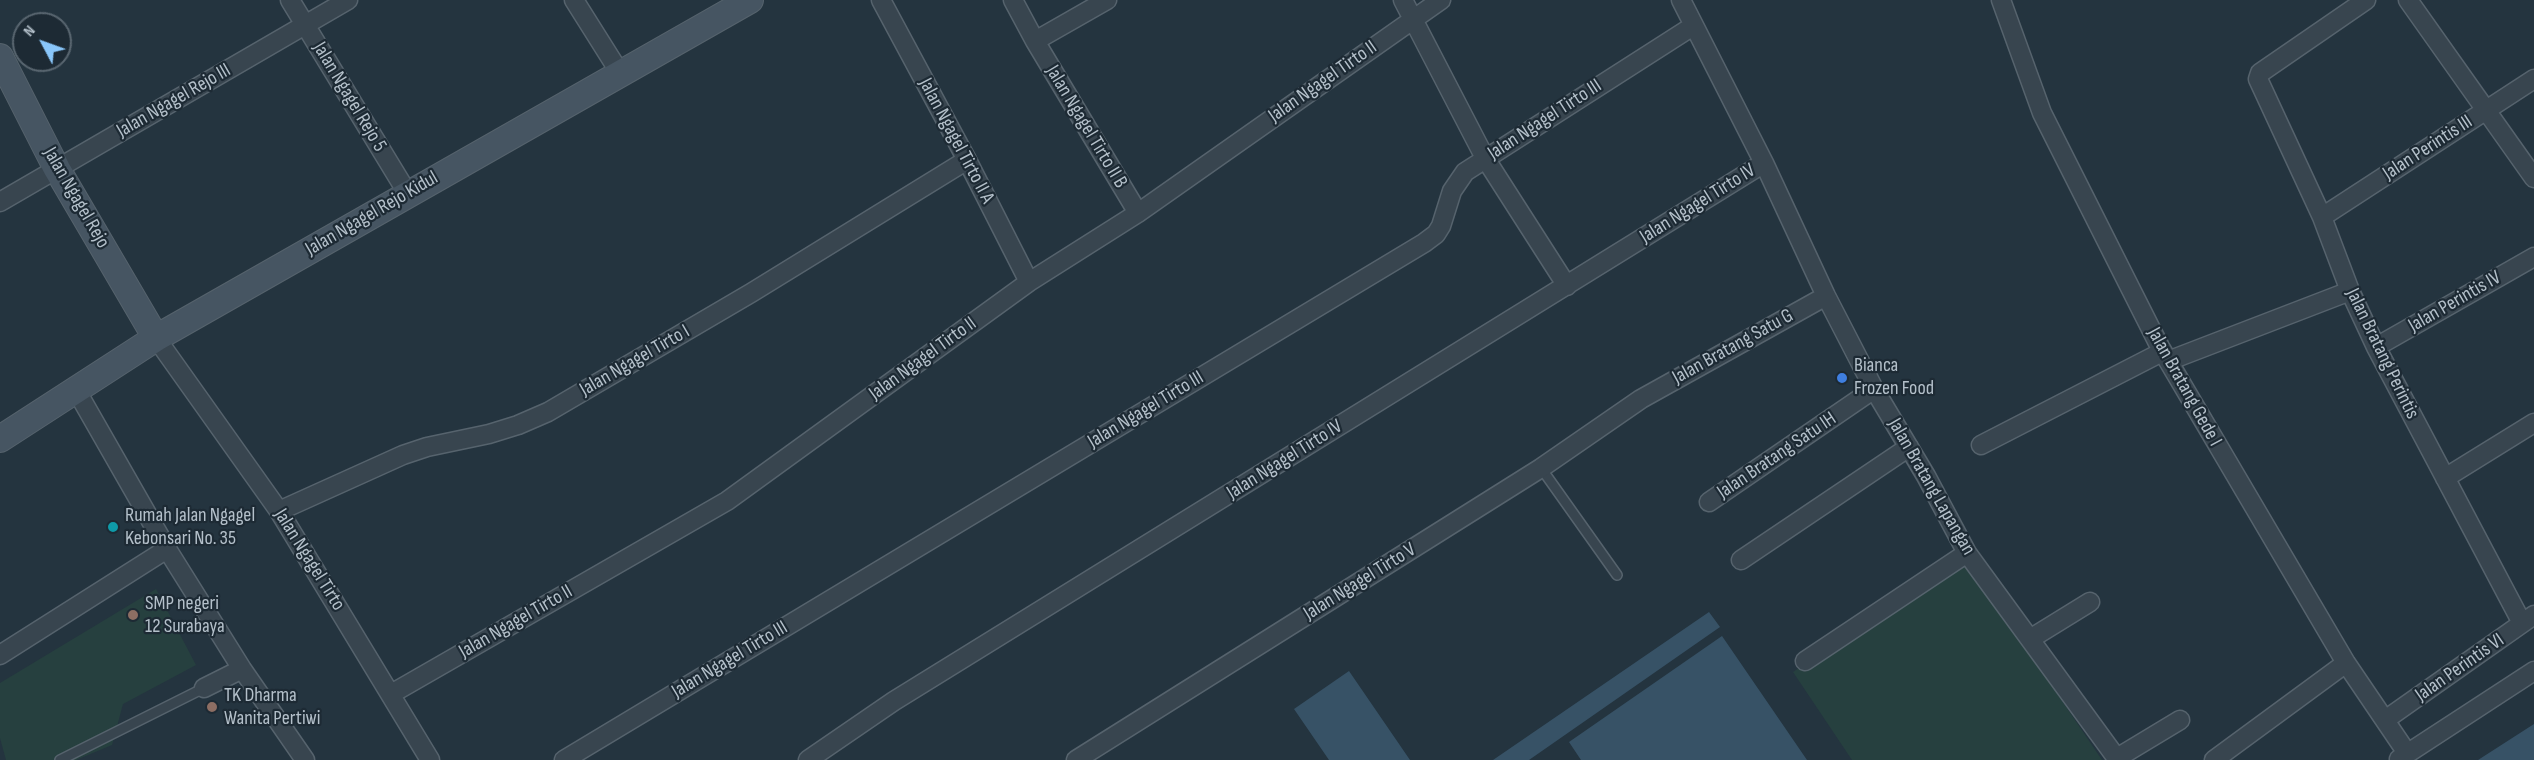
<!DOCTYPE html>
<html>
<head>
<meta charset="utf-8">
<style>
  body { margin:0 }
  #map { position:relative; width:2534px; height:760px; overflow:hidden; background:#24343f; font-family:"Sofia Sans Condensed",sans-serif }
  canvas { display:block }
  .north { position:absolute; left:12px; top:12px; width:60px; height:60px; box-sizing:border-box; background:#1d2a34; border:2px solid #596670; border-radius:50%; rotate:311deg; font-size:16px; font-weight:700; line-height:24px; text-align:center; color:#b4c0ca }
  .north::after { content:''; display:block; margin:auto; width:21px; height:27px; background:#89c6fa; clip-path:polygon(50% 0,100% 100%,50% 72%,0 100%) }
</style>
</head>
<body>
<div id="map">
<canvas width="2534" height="760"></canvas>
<div class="north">N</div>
</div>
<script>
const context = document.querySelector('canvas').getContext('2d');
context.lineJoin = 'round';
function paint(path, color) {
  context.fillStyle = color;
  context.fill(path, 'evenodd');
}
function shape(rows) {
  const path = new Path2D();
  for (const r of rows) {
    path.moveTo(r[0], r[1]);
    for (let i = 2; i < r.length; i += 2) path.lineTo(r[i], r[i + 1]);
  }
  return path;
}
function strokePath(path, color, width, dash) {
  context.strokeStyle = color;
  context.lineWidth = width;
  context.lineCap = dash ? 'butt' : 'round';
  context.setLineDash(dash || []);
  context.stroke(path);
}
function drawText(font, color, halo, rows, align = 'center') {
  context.font = font + ' "Sofia Sans Condensed",sans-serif';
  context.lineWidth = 4.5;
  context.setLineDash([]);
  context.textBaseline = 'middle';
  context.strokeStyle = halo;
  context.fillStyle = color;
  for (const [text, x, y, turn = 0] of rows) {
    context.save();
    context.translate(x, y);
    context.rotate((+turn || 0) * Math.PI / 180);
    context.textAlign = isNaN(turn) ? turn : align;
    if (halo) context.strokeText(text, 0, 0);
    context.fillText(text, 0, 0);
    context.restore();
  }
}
const green = shape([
  [1964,556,2102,760,1852,760,1793,672],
  [156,589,196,665,123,704,112,745,76,760,6,760,0,738,0,683]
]);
const water = shape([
  [1709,612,1720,627,1529,760,1493,760],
  [1722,636,1807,760,1581,760,1569,742],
  [1349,671,1410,760,1329,760,1294,709],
  [2534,724,2534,760,2478,760]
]);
const lane = shape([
  [1541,468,1617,575],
  [60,760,204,688]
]);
const street = shape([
  [290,0,408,194],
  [574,0,620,73],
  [881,0,967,160,1029,282],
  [1013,0,1035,41,1138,213],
  [1403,0,1485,158,1567,286],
  [1681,0,1764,163,1826,296,1874,389,1926,476,1967,553,2118,760],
  [2001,0,2042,113,2160,347,2346,663,2407,753],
  [2366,0,2260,73,2258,79,2322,217,2350,291,2376,347,2522,623],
  [2408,0,2534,178],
  [1035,41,1107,0],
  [0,202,348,0],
  [2322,217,2534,79],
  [156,338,279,511,430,760],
  [2376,347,2534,257],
  [2168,361,2350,291],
  [75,388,167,549,242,669,305,760],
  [1981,445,2162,352],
  [2445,478,2534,423],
  [1709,502,1874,389],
  [279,511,403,455,427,447,489,434,518,425,548,412,751,293,967,160],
  [1741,560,1909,447],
  [2030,639,2090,602],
  [0,655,167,549],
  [1805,661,1967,553],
  [204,688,242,669],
  [391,694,727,501,1029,282,1138,213,1441,0],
  [2385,720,2534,615],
  [2117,758,2180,720],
  [2399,759,2534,671],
  [564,760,1424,243,1436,234,1441,226,1452,191,1465,172,1693,26],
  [808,760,894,701,1764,163],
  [1076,760,1541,468,1641,399,1826,296],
  [2214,760,2346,663]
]);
const secondary = shape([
  [0,57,57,169,156,338],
  [0,439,156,338,750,0]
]);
const markers = [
  [1842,378,6,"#3f7fe0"],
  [113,527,6,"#0f9aa8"],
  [133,615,6,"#8d6e63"],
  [212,707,6,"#8d6e63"]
];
const streetNames = [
  ["Jalan Ngagel Tirto II",1323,82,-35],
  ["Jalan Ngagel Rejo 5",349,97,59],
  ["Jalan Ngagel Rejo III",174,101,-30],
  ["Jalan Ngagel Tirto III",1545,120,-33],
  ["Jalan Ngagel Tirto II B",1086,127,59],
  ["Jalan Ngagel Tirto II A",956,141,62],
  ["Jalan Perintis III",2428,148,-33],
  ["Jalan Ngagel Rejo",76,198,60],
  ["Jalan Ngagel Tirto IV",1698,204,-32],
  ["Jalan Ngagel Rejo Kidul",372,214,-30],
  ["Jalan Perintis IV",2455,302,-30],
  ["Jalan Bratang Satu G",1733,347,-29],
  ["Jalan Bratang Perintis",2382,354,64],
  ["Jalan Ngagel Tirto II",923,359,-36],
  ["Jalan Ngagel Tirto I",635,361,-30],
  ["Jalan Bratang Gede I",2184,387,61],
  ["Jalan Ngagel Tirto III",1146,410,-31],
  ["Jalan Bratang Satu IH",1777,456,-34],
  ["Jalan Ngagel Tirto IV",1285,460,-32],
  ["Jalan Bratang Lapangan",1931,487,60],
  ["Jalan Ngagel Tirto",309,560,58],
  ["Jalan Ngagel Tirto V",1360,582,-32],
  ["Jalan Ngagel Tirto II",516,622,-30],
  ["Jalan Ngagel Tirto III",730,660,-31],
  ["Jalan Perintis VI",2460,668,-35]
];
const poiNames = [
  ["Bianca",1854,366],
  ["Frozen Food",1854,389],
  ["Rumah Jalan Ngagel",125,516],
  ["Kebonsari No. 35",125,539],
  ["SMP negeri",145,604],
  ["12 Surabaya",145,627],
  ["TK Dharma",224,696],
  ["Wanita Pertiwi",224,719]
];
paint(green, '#26403f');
paint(water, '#375266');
strokePath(lane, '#56636d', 12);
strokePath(street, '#56636d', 21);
strokePath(secondary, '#56636d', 28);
strokePath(lane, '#38454f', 9);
strokePath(street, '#38454f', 18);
strokePath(secondary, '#465562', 26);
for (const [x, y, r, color] of markers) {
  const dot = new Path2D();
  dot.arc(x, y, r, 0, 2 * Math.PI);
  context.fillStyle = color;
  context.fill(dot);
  strokePath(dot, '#1d2a34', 2);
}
drawText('20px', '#b4c0ca', '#1d2a34', streetNames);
drawText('20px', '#b4c0ca', '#1d2a34', poiNames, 'left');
</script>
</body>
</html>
